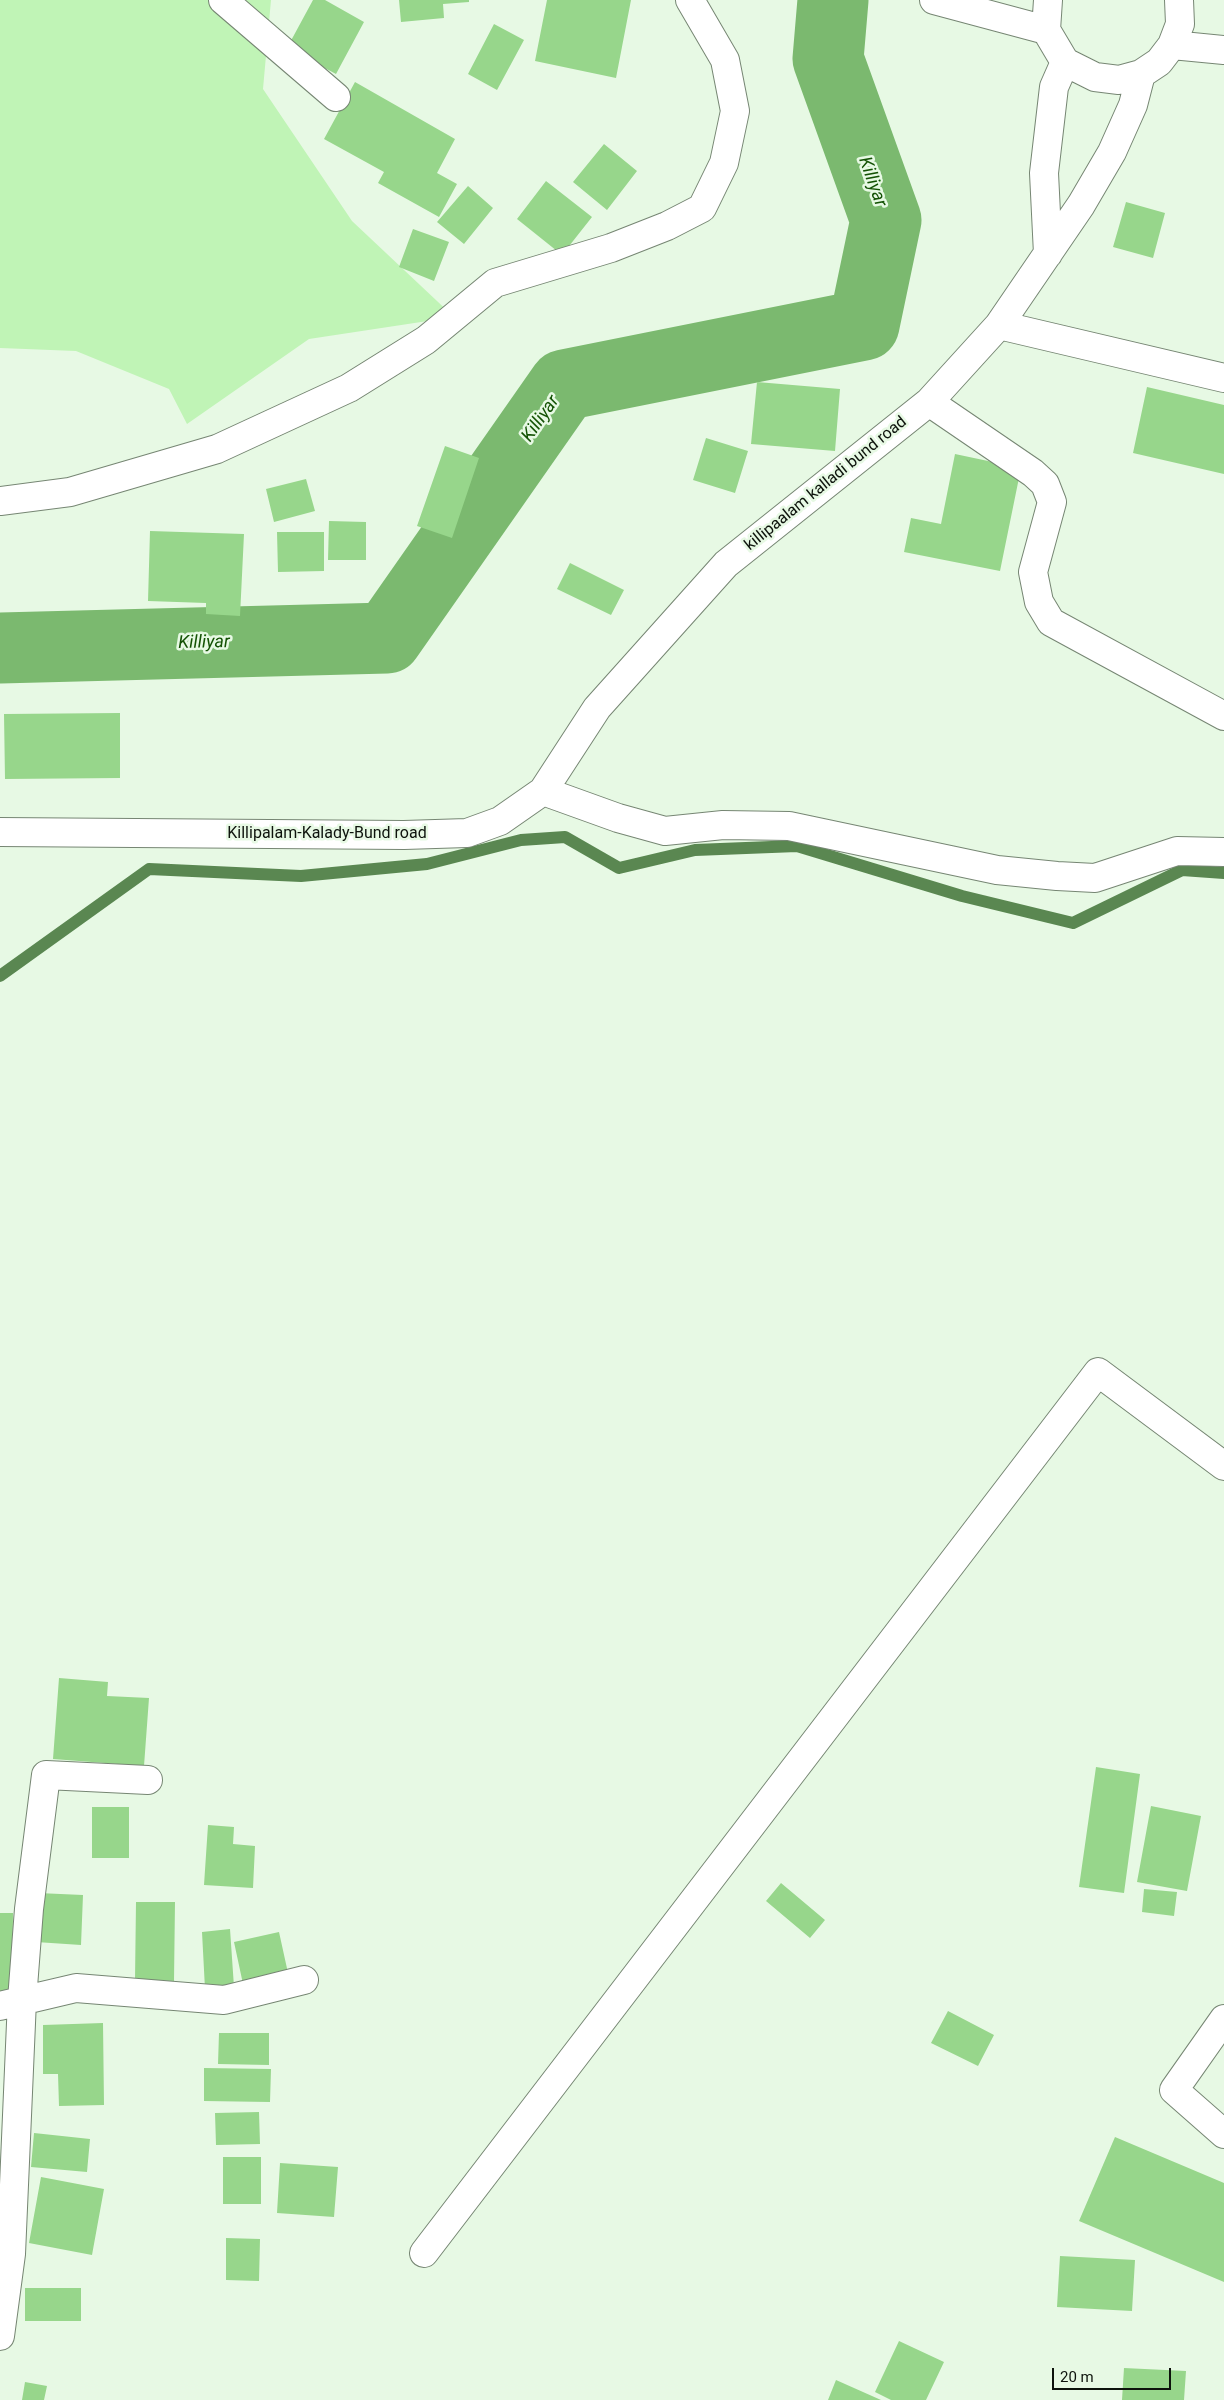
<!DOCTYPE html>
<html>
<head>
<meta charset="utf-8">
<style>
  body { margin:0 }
  #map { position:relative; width:1224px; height:2400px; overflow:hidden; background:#e7f9e4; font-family:Roboto,sans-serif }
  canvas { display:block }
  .scale { position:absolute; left:1052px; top:2368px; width:119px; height:22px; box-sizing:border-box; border:2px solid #0d130c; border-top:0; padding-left:6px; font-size:15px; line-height:18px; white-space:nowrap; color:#0d130c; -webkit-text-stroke:4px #e7f9e4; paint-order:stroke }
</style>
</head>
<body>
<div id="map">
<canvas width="1224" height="2400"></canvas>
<div class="scale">20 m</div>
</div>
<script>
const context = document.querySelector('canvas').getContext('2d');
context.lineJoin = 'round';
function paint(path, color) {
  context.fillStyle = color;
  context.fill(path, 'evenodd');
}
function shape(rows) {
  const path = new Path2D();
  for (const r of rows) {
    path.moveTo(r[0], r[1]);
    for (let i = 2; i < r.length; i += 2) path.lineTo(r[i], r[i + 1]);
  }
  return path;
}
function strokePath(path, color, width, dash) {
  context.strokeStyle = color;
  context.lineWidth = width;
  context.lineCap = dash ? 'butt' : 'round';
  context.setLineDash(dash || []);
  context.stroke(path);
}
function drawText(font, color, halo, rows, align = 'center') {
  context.font = font + ' Roboto,sans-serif';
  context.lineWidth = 5;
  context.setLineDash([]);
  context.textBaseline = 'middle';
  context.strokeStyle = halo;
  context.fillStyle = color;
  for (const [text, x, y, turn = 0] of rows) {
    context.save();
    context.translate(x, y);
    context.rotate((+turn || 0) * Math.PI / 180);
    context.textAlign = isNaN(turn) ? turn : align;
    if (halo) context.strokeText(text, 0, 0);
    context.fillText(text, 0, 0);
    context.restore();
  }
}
const green = shape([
  [0,0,271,0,263,89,352,221,454,317,309,339,187,424,169,389,76,351,0,348]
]);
const stream = shape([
  [0,976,149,869,301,876,427,864,521,840,565,837,619,868,695,850,797,846,962,896,1073,923,1182,870,1224,873]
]);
const river = shape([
  [0,648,387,638,564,385,864,325,886,220,828,59,833,0]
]);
const building = shape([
  [313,0,325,0,364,22,336,74,287,48],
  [399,0,469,0,469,2,443,4,444,18,401,22],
  [547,0,631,0,616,78,535,61],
  [494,24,524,40,497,90,468,74],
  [355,82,455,139,437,173,457,184,439,217,378,183,384,172,324,139],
  [604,144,637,171,607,210,573,182],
  [546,181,592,217,562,255,517,219],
  [468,186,493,208,464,244,437,222],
  [1126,202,1165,213,1153,258,1113,247],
  [413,229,449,242,434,281,399,267],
  [757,382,840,389,835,451,751,444],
  [1147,387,1224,405,1224,474,1133,453],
  [706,438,748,451,735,493,693,480],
  [445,446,479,458,452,538,417,526],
  [955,454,1021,468,1000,571,904,552,911,518,941,524],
  [306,479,315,511,274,522,266,489],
  [329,521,366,522,366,560,328,560],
  [150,531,244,534,240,616,206,614,206,603,148,601],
  [277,532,324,532,324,571,278,572],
  [570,563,624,590,611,615,557,589],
  [120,713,120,778,5,779,4,714],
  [59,1678,108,1682,107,1696,149,1698,144,1766,53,1759],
  [1096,1767,1140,1774,1124,1893,1079,1887],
  [1151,1806,1201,1816,1187,1891,1137,1882],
  [92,1807,129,1807,129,1858,92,1858],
  [208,1825,234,1827,233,1844,255,1846,253,1888,204,1885],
  [781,1883,825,1920,810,1938,766,1901],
  [1144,1889,1177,1892,1174,1916,1142,1912],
  [38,1893,83,1895,81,1945,36,1942],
  [136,1902,175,1902,174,1981,135,1980],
  [0,1913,13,1913,12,1995,0,1995],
  [230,1929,234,1987,205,1989,202,1932],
  [279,1932,288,1973,243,1984,234,1942],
  [948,2011,994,2035,978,2066,931,2043],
  [103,2023,104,2105,59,2106,58,2074,43,2074,43,2025],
  [219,2033,269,2033,269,2065,218,2064],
  [204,2068,271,2069,270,2102,204,2101],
  [259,2112,260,2144,216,2145,215,2113],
  [34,2133,90,2139,87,2172,31,2167],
  [1115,2137,1224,2183,1224,2282,1079,2221],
  [223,2157,261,2157,261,2204,223,2204],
  [280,2163,338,2167,334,2217,277,2213],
  [41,2177,104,2189,92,2255,29,2243],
  [226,2238,260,2239,259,2281,226,2280],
  [1060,2256,1135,2260,1132,2311,1057,2307],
  [25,2288,81,2288,81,2321,25,2321],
  [899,2341,944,2362,926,2400,891,2400,875,2392],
  [1124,2368,1186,2371,1184,2400,1122,2400],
  [836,2380,881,2400,828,2400],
  [25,2382,47,2386,44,2400,22,2400]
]);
const minor = shape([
  [223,0,336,97],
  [934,0,1046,30],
  [1048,0,1046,30,1065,62,1095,77,1119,80,1141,74,1159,62,1172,45,1180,24,1179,0],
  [1172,45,1224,50],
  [1048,254,1044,173,1054,87,1065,62],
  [999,325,1224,378],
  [929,402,1033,473,1045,484,1052,502,1033,572,1039,602,1051,622,1224,716],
  [0,501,70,492,217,449,349,388,426,340,495,283,611,248,667,226,702,208,724,163,735,111,725,60,690,0],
  [543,791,618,818,665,831,723,825,789,826,997,870,1057,876,1095,878,1177,851,1224,852],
  [0,832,404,835,467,833,500,821,543,791,597,708,726,564,929,402,999,325,1081,205,1112,152,1133,105,1141,74],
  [0,2006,76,1988,224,2000,304,1980],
  [1224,2019,1174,2090,1224,2134],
  [424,2253,1098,1372,1224,1466],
  [0,2336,11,2254,22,2000,29,1909,46,1775,148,1780]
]);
const streetNames = [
  ["killipaalam kalladi bund road",826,484,-39],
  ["Killipalam-Kalady-Bund road",327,834]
];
const waterNames = [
  ["Killiyar",872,182,70],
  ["Killiyar",541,419,-55],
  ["Killiyar",204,643,-1]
];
paint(green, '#c0f4b6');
strokePath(stream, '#5a8751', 12);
strokePath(river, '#7bb96f', 71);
paint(building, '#97d68b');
strokePath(minor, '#768673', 30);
strokePath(minor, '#fff', 28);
drawText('16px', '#0d130c', '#e7f9e4', streetNames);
drawText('italic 18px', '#135204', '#e7f9e4', waterNames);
</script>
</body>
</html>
